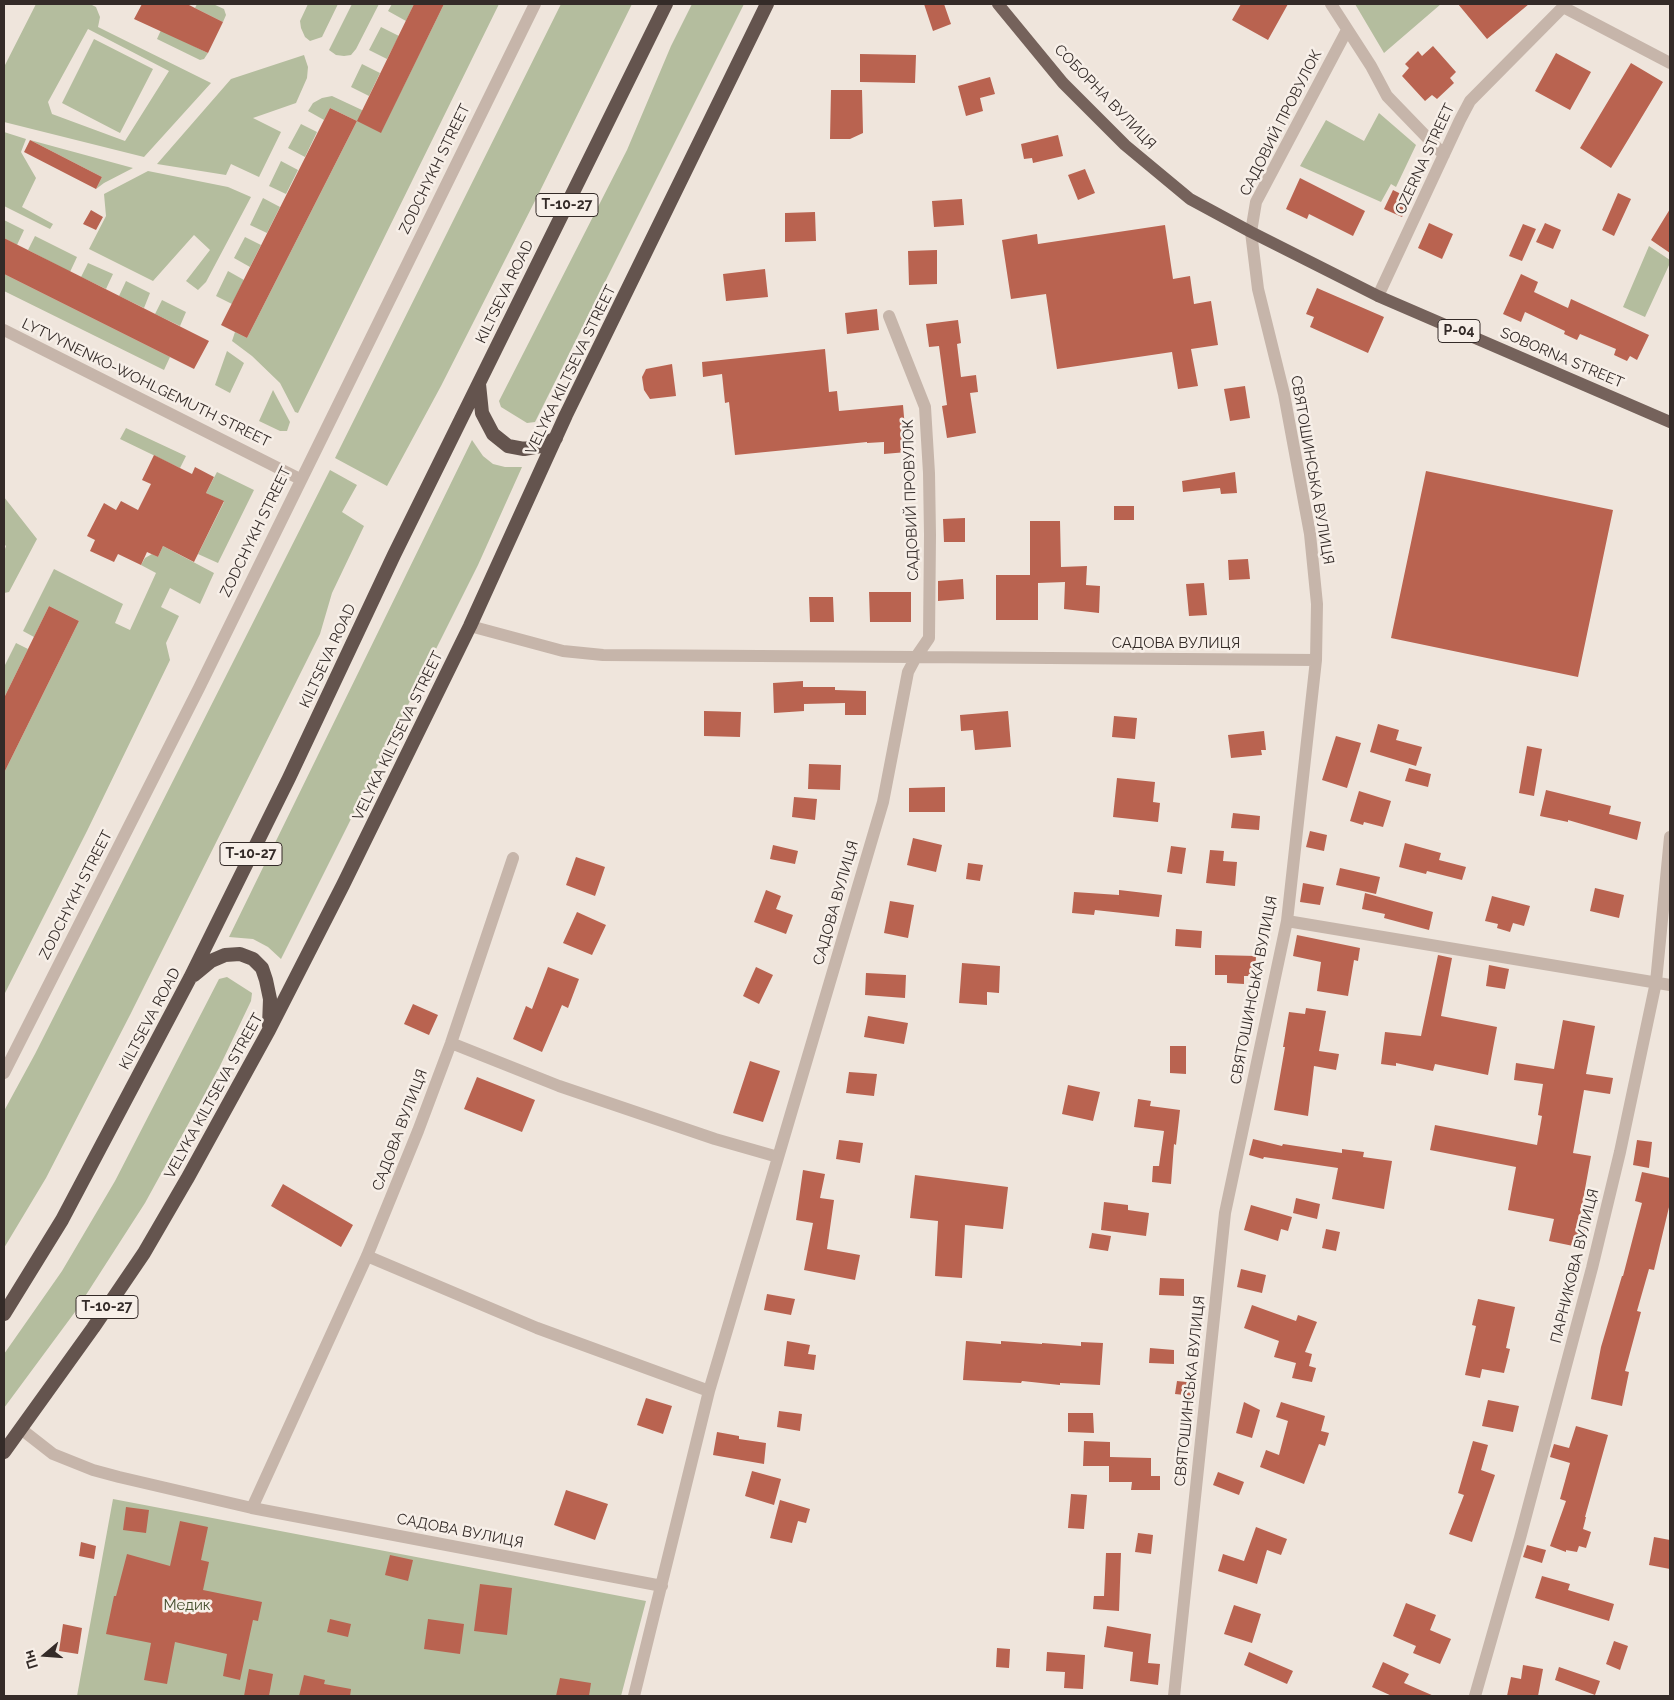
<!DOCTYPE html>
<html>
<head>
<meta charset="utf-8">
<style>
  body { margin:0 }
  #map { position:relative; width:1674px; height:1700px; overflow:hidden; background:#efe5dc; font-family:Raleway,sans-serif }
  canvas { display:block }
  .frame { position:absolute; inset:0; border:5px solid #342b28; pointer-events:none }
  .north { position:absolute; left:20px; top:1630px; width:50px; height:50px; -webkit-text-stroke:4px #f7efe8; paint-order:stroke; rotate:252deg; font-size:14px; font-weight:700; line-height:20px; text-align:center; color:#342b28 }
  .north::after { content:''; display:block; margin:auto; width:18px; height:22px; background:#342b28; clip-path:polygon(50% 0,100% 100%,50% 72%,0 100%) }
</style>
</head>
<body>
<div id="map">
<canvas width="1674" height="1700"></canvas>
<div class="frame"></div>
<div class="north">Пн</div>
</div>
<script>
const context = document.querySelector('canvas').getContext('2d');
context.lineJoin = 'round';
function paint(path, color) {
  context.fillStyle = color;
  context.fill(path, 'evenodd');
}
function shape(rows) {
  const path = new Path2D();
  for (const r of rows) {
    path.moveTo(r[0], r[1]);
    for (let i = 2; i < r.length; i += 2) path.lineTo(r[i], r[i + 1]);
  }
  return path;
}
function strokePath(path, color, width, dash) {
  context.strokeStyle = color;
  context.lineWidth = width;
  context.lineCap = dash ? 'butt' : 'round';
  context.setLineDash(dash || []);
  context.stroke(path);
}
function drawText(font, color, halo, rows, align = 'center') {
  context.font = font + ' Raleway,sans-serif';
  context.lineWidth = 5;
  context.setLineDash([]);
  context.textBaseline = 'middle';
  context.strokeStyle = halo;
  context.fillStyle = color;
  for (const [text, x, y, turn = 0] of rows) {
    context.save();
    context.translate(x, y);
    context.rotate((+turn || 0) * Math.PI / 180);
    context.textAlign = isNaN(turn) ? turn : align;
    if (halo) context.strokeText(text, 0, 0);
    context.fillText(text, 0, 0);
    context.restore();
  }
}
const green = shape([
  [36,4,90,4,96,7,100,17,98,27,211,83,144,157,4,122,4,67],
  [88,29,169,71,125,141,52,114,48,102],
  [197,4,213,4,224,9,226,15,223,22,195,8],
  [308,4,338,4,322,37,310,41,305,37,301,28,300,21],
  [352,4,379,4,356,49,351,55,344,56,336,55,329,50],
  [392,4,414,4,406,21,388,11],
  [444,4,499,4,298,413,295,412,280,383,252,356,232,341,235,332,247,338,357,121,330,108,324,120,308,111,313,103,322,98,332,96,362,110,381,132],
  [561,4,632,4,539,193,441,386,387,486,335,458],
  [692,4,744,4,535,422,527,423,501,407,499,401,627,150,671,46],
  [1355,4,1441,4,1384,53],
  [381,27,399,36,387,59,369,50],
  [161,30,208,53,204,59,200,60,157,39],
  [94,39,153,69,120,133,62,103],
  [304,55,308,67,307,78,296,103,253,118,281,132,259,177,231,164,226,175,157,164,231,79],
  [362,64,380,73,369,96,351,87],
  [1379,113,1416,145,1396,187,1391,184,1381,202,1300,166,1326,120,1364,141],
  [301,124,317,132,305,157,288,148],
  [4,132,26,139,21,152,36,178,22,207,53,224,50,229,4,206],
  [30,140,133,168,104,183,96,189,102,177],
  [281,161,298,170,286,194,269,186],
  [148,171,228,187,251,197,206,282,198,290,186,281,210,250,194,235,153,281,89,249,106,216,104,194],
  [263,198,280,207,267,233,250,225],
  [4,220,24,230,17,245,4,238],
  [35,236,77,257,70,272,28,250],
  [245,237,261,245,250,267,234,258],
  [1649,246,1670,260,1670,263,1645,317,1623,307],
  [88,263,113,274,106,289,81,277],
  [228,271,244,280,232,304,216,296],
  [4,274,170,357,164,370,4,291],
  [126,281,150,293,144,308,119,296],
  [162,300,186,312,180,326,155,314],
  [227,351,244,363,230,393,215,385],
  [273,390,290,422,287,431,280,431,259,421],
  [126,428,186,456,180,468,120,439],
  [472,440,483,456,493,464,505,467,522,467,478,565,281,959,268,947,253,939,229,937],
  [330,470,357,485,342,512,364,526,332,593,320,634,130,1015,46,1178,4,1248,4,1111,35,1054],
  [217,472,254,490,218,563,198,554,224,502,206,493],
  [4,497,37,539,9,592,4,593,4,552,6,546,4,544],
  [163,546,214,573,200,604,170,588,161,607,179,616,166,643,170,660,87,831,4,995,4,773,79,621,49,606,34,637,23,631,54,569,123,604,115,623,130,630,156,573,141,565,145,558,152,554,158,557],
  [16,643,28,649,4,698,4,667],
  [227,977,252,993,251,1001,219,1068,145,1203,75,1312,4,1408,4,1354,62,1271,115,1181,219,979],
  [113,1499,646,1601,621,1696,77,1696]
]);
const building = shape([
  [142,4,187,4,223,22,208,53,134,19],
  [414,4,444,4,381,133,357,121,247,338,221,325,330,108,357,121],
  [924,4,944,4,951,24,933,31],
  [1241,4,1288,4,1268,40,1232,20],
  [1458,4,1529,4,1487,39],
  [1433,46,1456,72,1450,78,1454,83,1437,99,1432,95,1425,101,1402,76,1409,68,1405,64,1418,51,1422,56],
  [1556,53,1591,72,1570,110,1535,91],
  [860,54,916,55,915,83,860,82],
  [1631,63,1663,82,1611,168,1580,148],
  [990,77,995,94,980,98,983,111,966,116,958,86],
  [831,90,862,90,863,133,850,139,830,139],
  [1058,135,1063,156,1033,163,1032,158,1024,159,1021,144],
  [30,140,102,177,96,189,24,152],
  [1085,169,1095,193,1078,200,1068,175],
  [1300,178,1365,211,1353,236,1309,214,1307,219,1286,209],
  [1393,190,1411,199,1402,217,1384,209],
  [1618,193,1631,199,1614,236,1602,230],
  [962,199,964,225,934,227,932,201],
  [1670,209,1670,253,1651,240],
  [91,210,103,217,96,230,83,224],
  [815,212,816,241,785,242,785,213],
  [1429,223,1453,234,1442,259,1418,248],
  [1545,223,1561,230,1553,249,1536,242],
  [1523,224,1536,229,1522,261,1509,256],
  [1165,225,1173,279,1190,276,1194,304,1211,301,1218,345,1191,349,1198,386,1178,389,1172,352,1057,369,1046,294,1011,299,1002,240,1037,234,1038,244],
  [4,238,209,341,194,369,4,274],
  [937,250,937,284,909,285,908,251],
  [765,269,768,297,726,301,723,274],
  [1521,274,1538,282,1534,292,1568,308,1571,299,1649,335,1637,360,1630,356,1627,361,1614,355,1616,349,1580,334,1577,340,1564,334,1565,331,1525,312,1521,322,1503,314],
  [1317,288,1384,317,1368,353,1310,327,1314,317,1306,314],
  [877,309,879,330,847,334,845,313],
  [958,320,961,343,957,344,961,377,976,375,978,392,970,393,976,433,947,438,942,406,947,405,939,346,929,347,926,324],
  [825,349,829,392,837,391,839,411,903,405,907,452,884,454,884,442,867,443,867,442,735,455,729,402,725,403,722,374,703,377,702,362],
  [672,364,676,396,650,399,644,390,642,377,646,369],
  [1245,386,1250,418,1230,421,1224,389],
  [154,455,192,474,195,467,214,477,206,493,224,501,194,562,163,546,158,557,147,552,141,565,118,554,114,562,90,551,95,540,87,536,104,503,116,510,121,501,138,510,151,484,142,480],
  [1426,471,1613,510,1578,677,1391,638],
  [1235,472,1237,493,1221,494,1220,488,1183,492,1182,481],
  [1114,506,1134,506,1134,520,1114,520],
  [965,518,965,542,944,542,943,519],
  [1030,521,1060,521,1061,567,1087,566,1086,585,1100,586,1099,613,1064,609,1065,582,1038,583,1038,620,996,620,996,575,1030,575],
  [1248,559,1250,579,1229,580,1228,560],
  [963,579,964,599,938,601,938,581],
  [1204,583,1207,615,1189,616,1186,584],
  [869,592,911,592,911,622,870,622],
  [809,597,833,597,834,622,810,622],
  [49,606,79,621,4,773,4,698],
  [803,681,803,687,835,687,835,690,866,691,866,715,845,715,845,703,804,704,804,711,774,713,773,683],
  [704,711,741,712,740,737,704,736],
  [1008,711,1011,747,975,750,973,730,961,731,960,715],
  [1114,716,1137,718,1135,739,1112,737],
  [1378,724,1399,730,1396,740,1422,747,1416,766,1370,752],
  [1264,731,1266,750,1261,750,1262,755,1231,758,1228,735],
  [1336,736,1361,743,1347,788,1322,780],
  [1527,746,1542,749,1534,796,1519,793],
  [809,764,841,765,840,790,808,789],
  [1409,768,1431,774,1428,787,1405,781],
  [1117,778,1155,782,1153,802,1160,803,1158,822,1113,817],
  [945,787,945,812,909,812,909,788],
  [1546,790,1611,806,1609,814,1641,822,1637,840,1568,820,1568,822,1540,816],
  [1359,791,1391,801,1383,827,1364,822,1363,825,1350,821],
  [794,797,817,799,815,820,792,817],
  [1233,813,1260,816,1259,830,1231,828],
  [1310,831,1327,835,1324,851,1306,847],
  [913,838,942,845,936,872,907,865],
  [1405,843,1441,853,1439,860,1466,867,1462,880,1427,871,1426,874,1399,867],
  [773,845,798,851,795,864,770,859],
  [1171,846,1186,848,1182,874,1167,872],
  [1210,850,1224,851,1223,861,1237,862,1235,886,1206,883],
  [576,857,605,867,595,896,566,885],
  [968,863,983,865,980,881,966,879],
  [1340,868,1380,877,1376,894,1336,885],
  [1303,883,1324,887,1320,905,1300,902],
  [1595,888,1624,895,1619,918,1590,911],
  [766,890,781,896,776,909,793,915,786,934,754,922],
  [1119,890,1162,895,1159,917,1095,910,1094,915,1072,913,1074,892,1119,895],
  [1365,893,1433,912,1429,930,1384,918,1385,914,1362,909],
  [1492,896,1530,906,1524,926,1513,923,1510,932,1497,928,1498,924,1485,921],
  [890,901,914,905,908,938,884,933],
  [577,912,606,925,592,955,563,943],
  [1176,929,1202,931,1201,948,1175,946],
  [1297,935,1360,948,1358,961,1354,960,1348,996,1317,991,1321,962,1293,956],
  [1215,955,1256,956,1255,976,1244,976,1244,984,1227,983,1227,975,1215,975],
  [1438,955,1452,958,1441,1016,1497,1027,1488,1075,1435,1064,1433,1071,1396,1063,1396,1066,1381,1064,1385,1032,1421,1036],
  [962,963,1000,966,999,993,987,992,987,1005,959,1003],
  [1489,965,1509,969,1505,989,1486,986],
  [548,967,579,979,568,1008,562,1005,542,1052,513,1039,526,1006,532,1009],
  [756,967,773,975,759,1004,743,996],
  [866,973,906,975,905,998,865,995],
  [413,1004,438,1015,429,1035,404,1024],
  [1306,1008,1326,1011,1319,1051,1339,1054,1336,1070,1314,1066,1308,1116,1274,1110,1285,1047,1283,1047,1289,1012,1305,1014],
  [868,1016,908,1023,904,1044,864,1037],
  [1563,1020,1595,1026,1586,1074,1613,1078,1610,1094,1584,1090,1573,1153,1591,1156,1579,1222,1588,1224,1583,1248,1549,1241,1554,1219,1508,1210,1516,1167,1430,1150,1435,1125,1537,1145,1542,1116,1538,1115,1543,1084,1514,1080,1516,1063,1554,1069],
  [1170,1046,1186,1046,1186,1074,1170,1073],
  [750,1061,780,1071,763,1122,733,1113],
  [849,1072,877,1074,874,1096,846,1093],
  [477,1077,535,1100,522,1132,464,1109],
  [1068,1085,1100,1092,1093,1121,1062,1114],
  [1138,1099,1151,1101,1150,1106,1180,1110,1176,1145,1174,1144,1171,1184,1152,1182,1153,1166,1159,1166,1164,1131,1134,1127],
  [1253,1139,1282,1146,1283,1144,1342,1153,1342,1149,1364,1152,1363,1157,1392,1161,1384,1209,1332,1199,1338,1168,1264,1157,1263,1159,1249,1155],
  [839,1140,863,1143,860,1163,836,1159],
  [1637,1140,1652,1142,1649,1168,1633,1165],
  [803,1170,825,1174,820,1198,834,1200,827,1249,860,1255,855,1280,804,1270,813,1223,796,1220],
  [1642,1172,1670,1178,1670,1203,1654,1270,1649,1269,1637,1311,1641,1312,1625,1371,1629,1372,1622,1406,1591,1399,1601,1347,1622,1276,1623,1276,1642,1203,1635,1201],
  [915,1175,1008,1187,1003,1229,965,1225,962,1278,935,1276,938,1221,910,1218],
  [283,1184,353,1225,341,1247,271,1206],
  [1296,1198,1320,1204,1317,1219,1293,1213],
  [1104,1202,1128,1205,1128,1210,1149,1213,1146,1236,1101,1230],
  [1251,1205,1292,1217,1288,1231,1281,1229,1278,1241,1244,1230],
  [1326,1229,1340,1232,1336,1251,1322,1248],
  [1092,1233,1111,1236,1108,1251,1089,1248],
  [1241,1269,1266,1275,1262,1293,1237,1287],
  [1160,1278,1184,1279,1184,1296,1159,1295],
  [767,1294,795,1299,791,1315,764,1310],
  [1478,1299,1515,1307,1506,1348,1510,1349,1504,1373,1482,1369,1480,1378,1465,1375,1476,1326,1472,1325],
  [1252,1305,1296,1321,1298,1315,1317,1322,1305,1352,1312,1354,1309,1366,1316,1368,1312,1382,1292,1378,1296,1363,1274,1357,1279,1341,1244,1328],
  [787,1341,810,1345,808,1354,816,1355,814,1370,784,1366],
  [966,1341,1001,1344,1001,1341,1042,1344,1042,1343,1081,1346,1081,1342,1103,1343,1100,1385,1060,1383,1060,1385,1022,1381,1021,1383,963,1380],
  [1150,1348,1174,1350,1174,1364,1149,1363],
  [1177,1381,1196,1383,1194,1396,1175,1394],
  [646,1398,672,1406,663,1434,637,1425],
  [1488,1400,1519,1406,1513,1432,1482,1426],
  [1244,1402,1260,1410,1252,1438,1236,1433],
  [1281,1402,1325,1416,1321,1431,1329,1433,1325,1446,1319,1444,1304,1484,1260,1467,1266,1450,1279,1455,1288,1421,1276,1417],
  [779,1411,802,1414,800,1431,777,1427],
  [1068,1413,1093,1413,1094,1433,1068,1432],
  [1576,1426,1608,1435,1585,1517,1586,1517,1583,1529,1591,1532,1586,1548,1579,1546,1577,1552,1566,1550,1566,1552,1550,1546,1566,1501,1560,1499,1570,1463,1550,1457,1554,1444,1569,1448],
  [717,1432,739,1436,739,1439,766,1443,764,1464,713,1455],
  [1084,1441,1110,1442,1110,1457,1151,1458,1151,1476,1160,1476,1160,1490,1131,1490,1132,1482,1109,1482,1109,1466,1083,1466],
  [1473,1441,1488,1445,1481,1470,1495,1475,1472,1542,1449,1534,1464,1495,1458,1493],
  [752,1471,781,1479,774,1505,745,1496],
  [1218,1472,1244,1482,1239,1495,1213,1485],
  [566,1490,608,1504,595,1540,554,1525],
  [1071,1494,1087,1495,1084,1529,1068,1528],
  [780,1500,810,1509,806,1523,798,1521,792,1543,770,1538],
  [126,1507,149,1510,146,1533,123,1530],
  [180,1521,208,1527,201,1560,209,1562,203,1590,262,1602,258,1621,253,1620,240,1680,223,1676,227,1654,175,1642,167,1684,144,1680,151,1643,106,1634,114,1596,116,1596,127,1554,170,1566],
  [1256,1527,1287,1539,1281,1555,1267,1550,1257,1584,1218,1571,1223,1554,1244,1561],
  [1138,1533,1153,1535,1151,1554,1135,1552],
  [1654,1537,1670,1540,1670,1569,1649,1565],
  [81,1542,96,1546,94,1559,79,1556],
  [1527,1545,1546,1550,1542,1563,1523,1557],
  [1106,1553,1121,1553,1119,1611,1093,1609,1094,1596,1104,1596],
  [390,1555,413,1560,408,1581,385,1575],
  [1542,1576,1570,1584,1568,1590,1614,1604,1609,1621,1535,1598],
  [480,1584,512,1588,507,1635,474,1631],
  [1406,1603,1436,1615,1430,1630,1451,1639,1440,1664,1413,1653,1416,1646,1393,1636],
  [1234,1605,1261,1614,1252,1643,1224,1634],
  [330,1619,351,1624,348,1637,327,1632],
  [428,1619,464,1624,460,1654,424,1649],
  [63,1624,82,1628,78,1654,59,1651],
  [1107,1626,1151,1634,1148,1663,1160,1664,1158,1685,1130,1681,1133,1652,1104,1647],
  [1614,1641,1628,1646,1620,1670,1606,1664],
  [997,1648,1010,1649,1009,1668,996,1667],
  [1047,1652,1085,1655,1083,1689,1064,1688,1065,1672,1046,1671],
  [1249,1652,1293,1671,1287,1684,1244,1665],
  [1383,1662,1409,1674,1404,1683,1434,1696,1392,1696,1372,1687],
  [1523,1665,1543,1669,1538,1696,1507,1696,1511,1677,1521,1679],
  [1559,1667,1600,1681,1595,1695,1555,1680],
  [249,1669,273,1674,269,1696,244,1696],
  [304,1675,325,1680,324,1684,351,1689,350,1696,299,1696],
  [560,1678,591,1683,589,1696,556,1696]
]);
const minor = shape([
  [1331,4,1371,66,1387,96,1444,155],
  [1563,7,1670,63],
  [1378,296,1460,120,1470,101,1566,4],
  [4,330,300,479],
  [470,626,563,651,603,655,916,657,929,638,930,535,929,473,925,407,889,316],
  [1287,921,1670,985],
  [451,1043,559,1086,715,1139,778,1157],
  [4,1073,199,688,535,4],
  [367,1256,537,1328,709,1391],
  [21,1429,53,1454,93,1470,119,1477,252,1508,662,1586],
  [252,1508,367,1256,418,1131,451,1043,513,858],
  [634,1696,709,1391,883,802,908,672,916,657,1316,660],
  [1174,1696,1225,1213,1287,921,1316,660,1317,604,1310,534,1284,394,1258,289,1251,232,1256,202,1347,30],
  [1475,1696,1520,1538,1592,1268,1620,1152,1656,982,1670,837]
]);
const primary = shape([
  [998,4,1063,83,1125,145,1190,199,1251,232,1378,296,1670,422]
]);
const trunk = shape([
  [479,384,482,413,493,434,508,446,524,449,540,446,556,438],
  [194,975,211,961,225,955,240,954,253,959,262,968,266,980,270,999,269,1026],
  [4,1314,62,1220,190,978,289,778,394,555,666,4],
  [4,1452,93,1328,144,1253,187,1179,269,1030,343,885,470,626,566,415,767,4]
]);
const shields = [
  [567,205,62],
  [1459,331,42],
  [251,854,62],
  [107,1307,62]
];
const shieldNames = [
  ["Т-10-27",567,205],
  ["Р-04",1459,331],
  ["Т-10-27",251,854],
  ["Т-10-27",107,1307]
];
const streetNames = [
  ["СОБОРНА ВУЛИЦЯ",1105,97,46],
  ["САДОВИЙ ПРОВУЛОК",1281,123,-63],
  ["OZERNA STREET",1425,159,-65],
  ["ZODCHYKH STREET",435,169,-64],
  ["KILTSEVA ROAD",505,292,-64],
  ["SOBORNA STREET",1562,358,23],
  ["VELYKA KILTSEVA STREET",571,370,-64],
  ["LYTVYNENKO-WOHLGEMUTH STREET",146,383,26],
  ["СВЯТОШИНСЬКА ВУЛИЦЯ",1312,470,80],
  ["САДОВИЙ ПРОВУЛОК",911,500,-92],
  ["ZODCHYKH STREET",256,532,-64],
  ["САДОВА ВУЛИЦЯ",1176,643],
  ["KILTSEVA ROAD",328,656,-65],
  ["VELYKA KILTSEVA STREET",398,736,-64],
  ["ZODCHYKH STREET",76,895,-63],
  ["САДОВА ВУЛИЦЯ",836,903,-74],
  ["СВЯТОШИНСЬКА ВУЛИЦЯ",1254,990,-79],
  ["KILTSEVA ROAD",150,1019,-62],
  ["VELYKA KILTSEVA STREET",214,1096,-61],
  ["САДОВА ВУЛИЦЯ",400,1130,-69],
  ["ПАРНИКОВА ВУЛИЦЯ",1575,1266,-76],
  ["СВЯТОШИНСЬКА ВУЛИЦЯ",1190,1391,-84],
  ["САДОВА ВУЛИЦЯ",460,1531,11]
];
const parkNames = [
  ["Медик",187,1605]
];
paint(green, '#b4bd9e');
paint(building, '#b96350');
strokePath(minor, '#c6b5aa', 12);
strokePath(primary, '#75625b', 12);
strokePath(trunk, '#64544e', 14);
for (const [x, y, w] of shields) {
  const box = new Path2D();
  box.roundRect(x - w / 2, y - 11.5, w, 23, 4);
  context.fillStyle = '#f7efe8';
  context.fill(box);
  strokePath(box, '#342b28', 1);
}
drawText('bold 14px', '#342b28', null, shieldNames);
drawText('15px', '#342b28', '#f7efe8', streetNames);
drawText('15px', '#46502f', '#f7efe8', parkNames);
</script>
</body>
</html>
